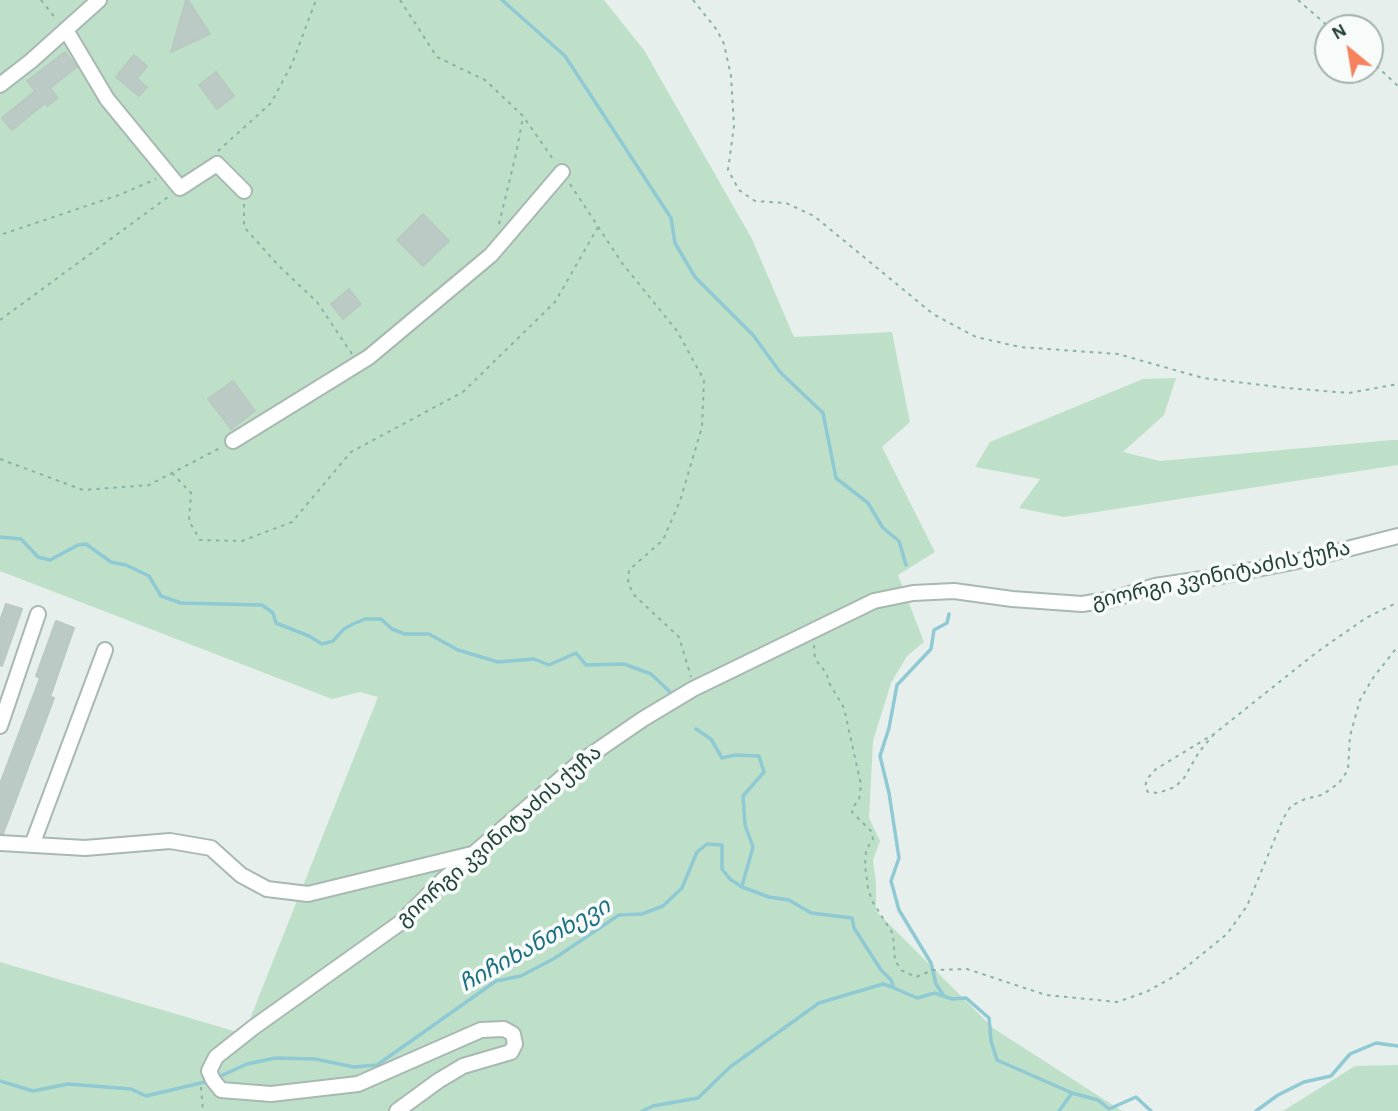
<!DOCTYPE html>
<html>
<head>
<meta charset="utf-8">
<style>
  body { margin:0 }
  #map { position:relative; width:1398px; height:1111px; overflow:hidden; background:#e6efeb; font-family:"Alegreya Sans",sans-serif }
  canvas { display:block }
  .north { position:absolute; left:1314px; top:14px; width:70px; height:70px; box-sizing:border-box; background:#f7fbf9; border:2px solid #a3b1ad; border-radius:50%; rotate:330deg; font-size:19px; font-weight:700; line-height:28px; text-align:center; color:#24423a }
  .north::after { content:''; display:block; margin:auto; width:24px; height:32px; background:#f4845f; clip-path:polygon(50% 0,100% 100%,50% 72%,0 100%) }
</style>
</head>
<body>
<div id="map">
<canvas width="1398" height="1111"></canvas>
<div class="north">N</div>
</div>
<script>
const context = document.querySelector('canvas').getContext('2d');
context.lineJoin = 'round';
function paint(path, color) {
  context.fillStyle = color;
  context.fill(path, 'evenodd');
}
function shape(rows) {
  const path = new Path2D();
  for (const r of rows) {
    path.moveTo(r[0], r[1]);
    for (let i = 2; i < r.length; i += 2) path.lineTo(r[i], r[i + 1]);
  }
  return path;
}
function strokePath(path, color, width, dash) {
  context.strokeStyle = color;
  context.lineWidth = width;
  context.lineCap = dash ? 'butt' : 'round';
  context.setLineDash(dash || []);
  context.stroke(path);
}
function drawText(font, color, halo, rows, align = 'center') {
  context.font = font + ' "Alegreya Sans","Noto Sans Georgian",sans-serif';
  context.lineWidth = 7;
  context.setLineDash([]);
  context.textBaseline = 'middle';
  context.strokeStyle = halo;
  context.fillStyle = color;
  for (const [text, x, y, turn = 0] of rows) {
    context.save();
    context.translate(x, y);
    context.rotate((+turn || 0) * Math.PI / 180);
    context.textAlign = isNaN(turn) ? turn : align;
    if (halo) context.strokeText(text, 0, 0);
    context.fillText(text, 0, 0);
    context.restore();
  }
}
const green = shape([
  [0,0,604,0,644,50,752,239,794,337,892,332,910,422,882,447,935,552,898,575,924,642,907,656,891,683,873,741,869,818,880,841,873,860,876,883,876,911,993,1028,1122,1111,0,1111,0,962,244,1034,378,697,360,692,332,699,0,571],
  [1176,378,1164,415,1123,452,1160,461,1392,440,1398,440,1398,465,1064,517,1019,508,1040,479,975,467,990,442,1143,379],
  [1398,1065,1398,1111,1283,1111,1355,1066]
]);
const stream = shape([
  [502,0,565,56,671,218,675,243,695,277,753,335,780,372,823,413,836,478,868,503,883,528,899,541,906,565],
  [0,537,21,539,38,557,50,560,78,545,86,544,111,562,126,565,149,576,161,596,181,603,262,605,273,613,276,623,309,636,322,644,333,641,344,629,353,624,365,619,381,619,392,629,405,634,429,634,458,650,498,662,534,659,549,665,576,653,586,665,624,664,651,674,669,691],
  [696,729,711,739,722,758,735,755,759,756,764,772,743,796,745,825,753,847,742,886],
  [944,996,936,984,931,963,899,910,891,881,899,858,889,793,880,756,889,728,897,685,931,649,934,630,947,623,949,614],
  [216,1078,247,1064,275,1058,315,1059,354,1067,377,1065,496,981,521,976,555,958,619,915,642,914,663,906,682,888,697,852,707,844,722,845,722,869,730,879,742,887,769,897,789,900,811,913,852,918,854,928,881,970,891,980,894,988,917,998,935,993,952,999,966,998,989,1018,991,1041,997,1060,1072,1093,1098,1100,1109,1109,1136,1097,1151,1111],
  [0,1081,33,1091,68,1084,131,1089,146,1096,209,1081],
  [642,1111,653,1106,698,1098,730,1067,819,1003,883,984,892,987],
  [1059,1111,1072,1093],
  [1256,1111,1278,1095,1304,1082,1331,1076,1350,1054,1376,1043,1398,1046]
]);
const building = shape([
  [186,0,188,0,210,34,171,52,186,0],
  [65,52,77,67,50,88,58,98,47,106,45,103,12,130,2,118,35,91,27,81,65,52],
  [134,55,147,66,137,79,147,87,139,96,116,77,134,55],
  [216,72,234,96,217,109,199,85,216,72],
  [423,214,449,241,423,266,397,240,423,214],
  [349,289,361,304,343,319,331,304,349,289],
  [233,381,255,411,231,429,208,399,233,381],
  [6,604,22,609,2,666,0,665,0,621,6,604],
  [56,621,74,628,50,697,54,698,3,834,0,833,0,784,40,678,36,676,56,621]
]);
const path = shape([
  [41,0,56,19],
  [400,0,437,57,485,80,523,116,555,162],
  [693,0,717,30,724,44,731,76,734,126,728,170,739,190,755,201,786,203,814,216,933,314,976,337,1020,347,1118,354,1203,378,1287,388,1349,393,1398,384],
  [1298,0,1330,28],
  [1370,60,1398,86],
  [218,151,271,103,292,64,316,0],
  [570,184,622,263,677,331,704,380,702,427,680,501,663,540,629,570,628,583,634,595,679,637,691,677],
  [244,204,244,227,278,265,317,302,352,354],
  [499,224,516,154,523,117],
  [3,234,119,195,156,179],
  [0,320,168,197],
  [0,459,83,490,149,485,222,447],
  [172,473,191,493,189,521,200,540,242,541,292,522,351,452,463,392,555,302,598,227],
  [814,645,815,659,827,674,828,681,844,708,861,785,859,800,853,807,852,812,871,831,873,839,866,850,865,865,868,888,872,901,893,934,895,960,901,970,916,977,933,970,967,969,1046,995,1117,1002,1146,992,1175,976,1227,934,1247,906,1283,819,1291,806,1305,799,1322,795,1339,783,1348,770,1350,736,1360,700,1373,678,1398,646],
  [1214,734,1199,752,1184,778,1175,787,1158,793,1148,792,1145,787,1147,779,1156,769,1214,734,1317,652,1366,618,1398,602],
  [201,1087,203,1111]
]);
const minor = shape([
  [66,30,107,99,180,188,217,164,244,191],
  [0,85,31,61,99,0],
  [233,441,369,357,491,255,562,172],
  [0,726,38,614],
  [0,843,85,848,170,841,211,848,241,875,267,889,308,894,472,854],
  [32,845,105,650],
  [397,1111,438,1081,463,1066,511,1052,515,1044,513,1034,504,1029,481,1030,358,1084,271,1094,221,1090,213,1080,209,1071,216,1057,254,1027,400,923,444,879,579,763,643,719,693,689,874,601,913,593,954,591,1012,599,1082,604,1113,599,1155,586,1216,577,1308,559,1398,536]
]);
const streetNames = [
  ["გიორგი კვინიტაძის ქუჩა",1221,575,-12],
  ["გიორგი კვინიტაძის ქუჩა",499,836,-41]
];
const waterNames = [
  ["ჩიჩიხანთხევი",535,945,-29]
];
paint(green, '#bfe0c8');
strokePath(stream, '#8ec9d4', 3.5);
paint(building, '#bbcac4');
strokePath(building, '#b8c9c2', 2);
strokePath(minor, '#a8b8b2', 18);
strokePath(path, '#86b3a5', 2, [3.5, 5]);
strokePath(minor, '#fff', 14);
drawText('21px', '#24423a', '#f7fbf9', streetNames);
drawText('italic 23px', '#1c6f80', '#f7fbf9', waterNames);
</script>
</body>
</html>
